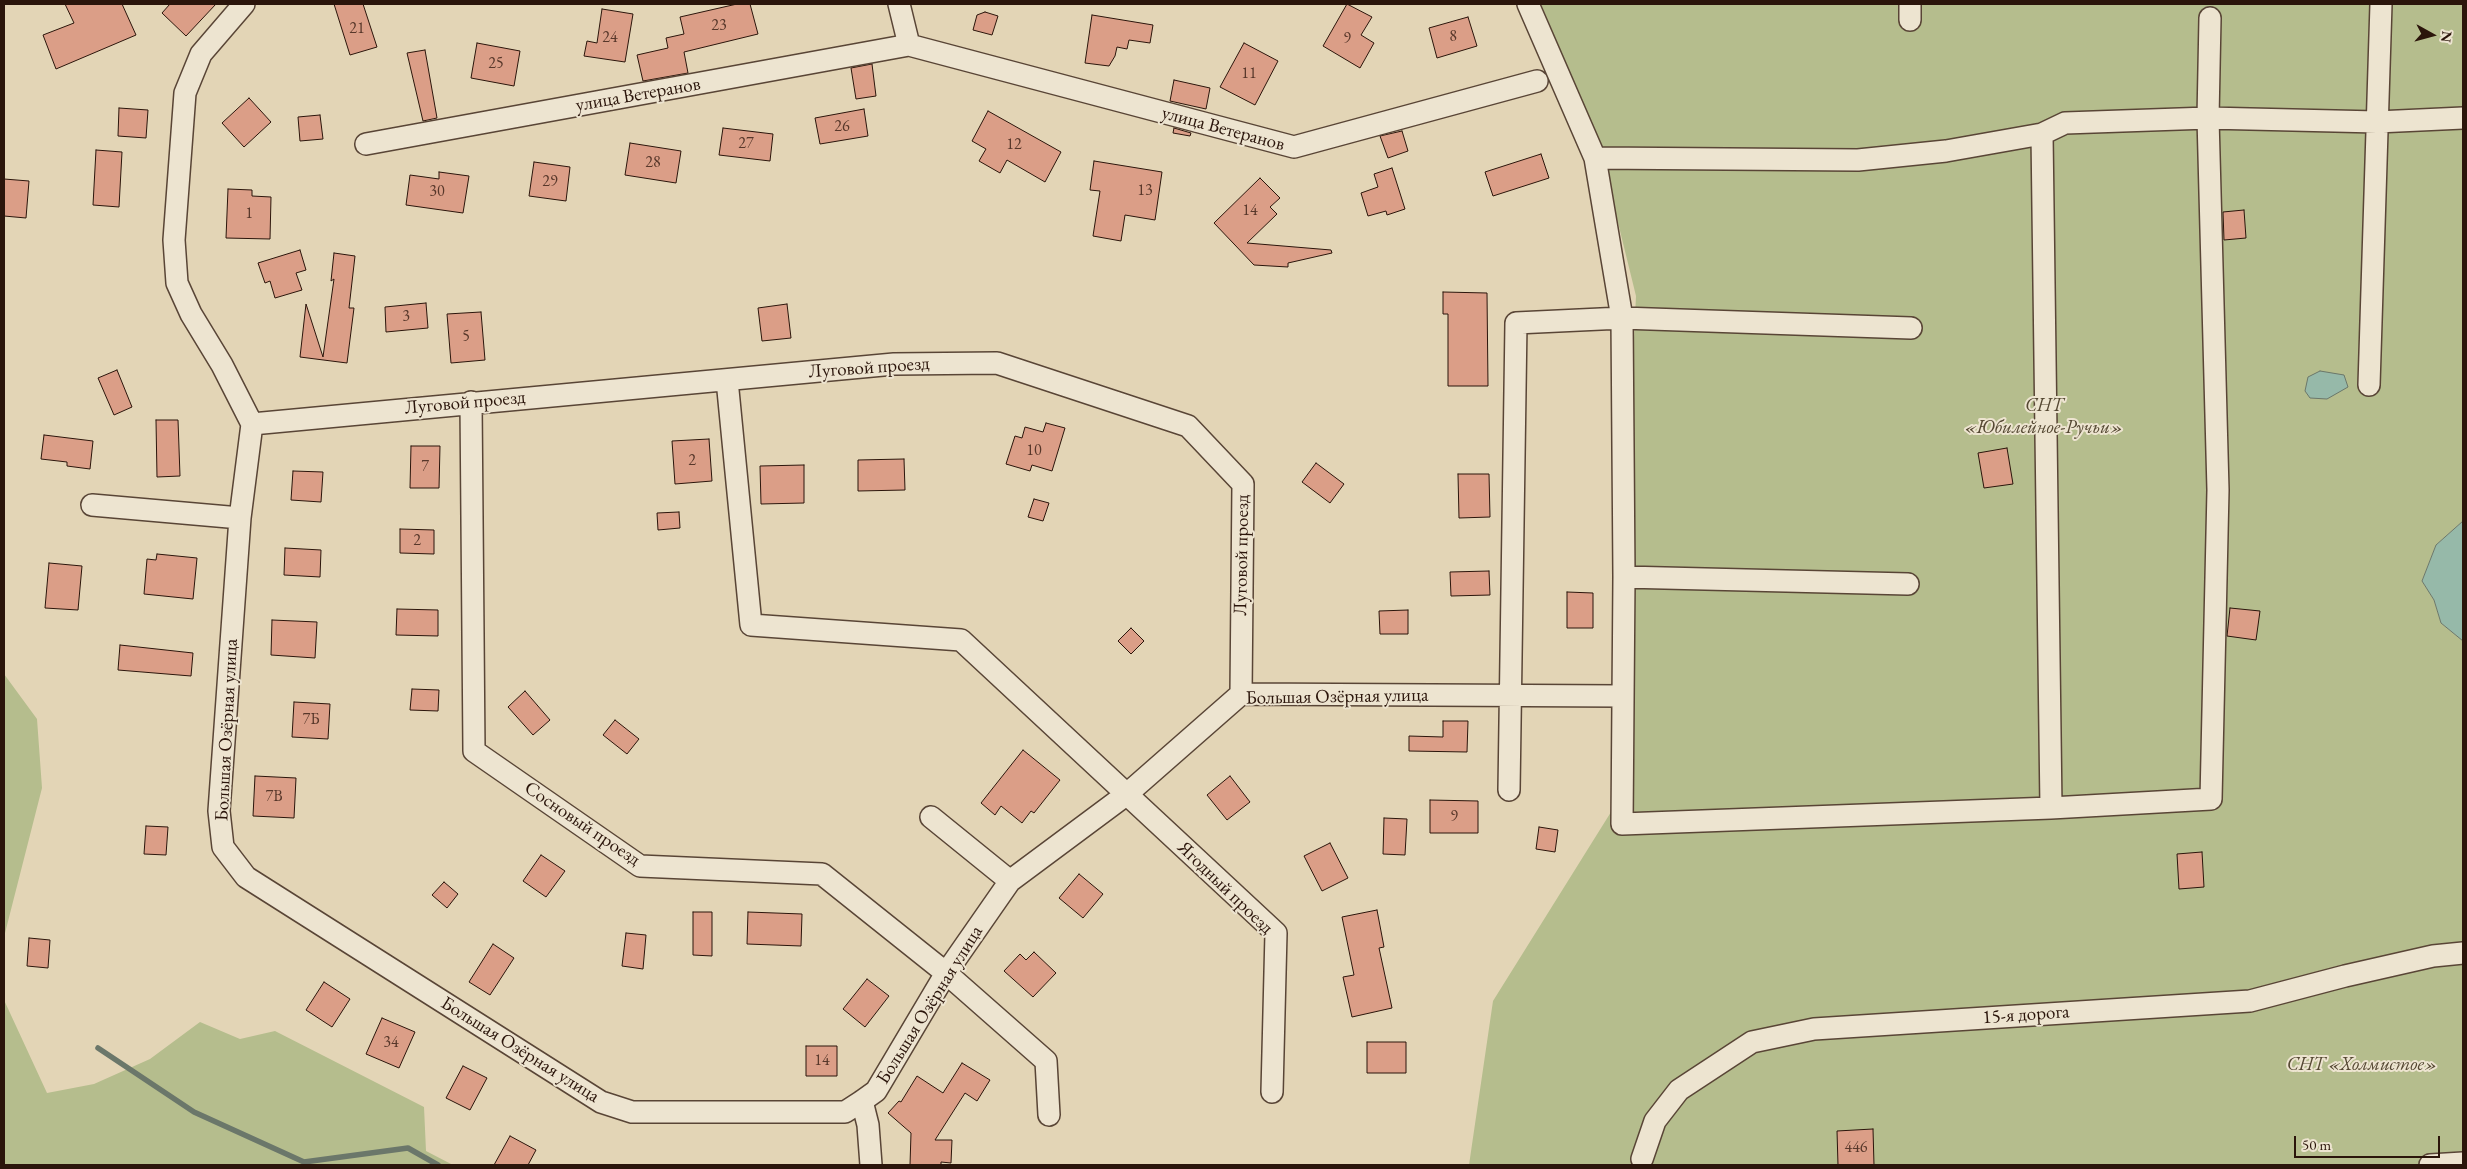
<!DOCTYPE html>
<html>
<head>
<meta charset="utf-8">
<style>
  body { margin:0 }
  #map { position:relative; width:2467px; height:1169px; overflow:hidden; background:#e3d5b6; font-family:"EB Garamond",serif }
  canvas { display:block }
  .frame { position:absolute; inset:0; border:5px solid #2b150b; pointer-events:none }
  .north { position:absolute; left:2407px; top:10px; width:50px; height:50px; -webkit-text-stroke:4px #ede4d0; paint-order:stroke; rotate:97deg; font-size:14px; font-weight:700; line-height:20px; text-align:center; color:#2b150b }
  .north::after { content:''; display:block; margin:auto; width:18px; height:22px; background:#2b150b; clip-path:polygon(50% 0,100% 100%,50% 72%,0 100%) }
  .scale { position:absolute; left:2294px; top:1136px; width:146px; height:22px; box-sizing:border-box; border:2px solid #2b150b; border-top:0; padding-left:6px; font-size:15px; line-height:18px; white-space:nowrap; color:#2b150b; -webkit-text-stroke:4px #ede4d0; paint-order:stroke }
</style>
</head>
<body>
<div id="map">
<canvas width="2467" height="1169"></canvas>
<div class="frame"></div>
<div class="north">N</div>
<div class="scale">50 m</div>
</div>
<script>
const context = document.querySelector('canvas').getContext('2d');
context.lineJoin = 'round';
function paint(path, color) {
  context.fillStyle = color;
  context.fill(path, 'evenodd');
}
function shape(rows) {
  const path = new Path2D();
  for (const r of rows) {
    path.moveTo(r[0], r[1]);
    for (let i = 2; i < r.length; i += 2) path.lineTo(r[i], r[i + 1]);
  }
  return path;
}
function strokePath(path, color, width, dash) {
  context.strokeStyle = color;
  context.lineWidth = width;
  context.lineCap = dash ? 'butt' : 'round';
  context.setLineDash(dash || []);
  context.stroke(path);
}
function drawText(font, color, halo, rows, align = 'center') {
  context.font = font + ' "EB Garamond",serif';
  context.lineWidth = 4;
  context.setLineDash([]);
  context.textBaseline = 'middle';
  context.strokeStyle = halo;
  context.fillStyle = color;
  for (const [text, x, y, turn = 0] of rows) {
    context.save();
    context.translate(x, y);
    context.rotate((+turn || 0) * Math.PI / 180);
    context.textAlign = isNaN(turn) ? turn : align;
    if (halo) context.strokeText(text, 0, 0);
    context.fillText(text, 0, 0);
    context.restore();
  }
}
const green = shape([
  [1541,4,2463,4,2463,521,2436,545,2422,581,2434,600,2441,623,2463,641,2463,1165,1469,1165,1493,1001,1611,812,1636,296,1598,141],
  [4,674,37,719,42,788,4,937],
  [4,1000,47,1093,94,1084,150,1059,200,1022,240,1039,275,1031,424,1107,426,1151,453,1165,4,1165]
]);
const water = shape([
  [2320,371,2344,375,2348,387,2327,399,2310,398,2305,391,2308,377,2320,371],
  [2463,521,2463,641,2441,623,2434,600,2422,581,2436,545,2463,521]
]);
const stream = shape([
  [98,1048,194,1112,304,1162,408,1148,438,1165]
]);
const building = shape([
  [65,4,122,4,136,35,56,69,43,35,74,23,65,4],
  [170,4,216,4,186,36,162,13,170,4],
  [334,4,363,4,377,47,350,55,334,4],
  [737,4,750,4,758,34,684,52,688,73,643,81,637,55,668,48,666,38,684,34,680,17,737,4],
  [1347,4,1372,17,1361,35,1374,43,1360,68,1323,46,1347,4],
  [602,9,633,14,625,62,584,56,587,41,597,43,602,9],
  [985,12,998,16,992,35,973,30,977,15,985,12],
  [1092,15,1153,25,1150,43,1129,40,1127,49,1117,47,1115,56,1109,66,1085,63,1092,15],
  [1468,17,1477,46,1437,58,1429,28,1468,17],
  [477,43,520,51,514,86,471,78,477,43],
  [1244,43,1278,61,1255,105,1220,87,1244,43],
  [425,50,437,118,423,121,407,53,425,50],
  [872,64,876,96,856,99,851,68,872,64],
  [1174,80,1210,88,1206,109,1170,101,1174,80],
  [249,98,271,122,244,147,222,123,249,98],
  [119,108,148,110,146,138,118,136,119,108],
  [864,109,868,136,820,144,815,118,864,109],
  [988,111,1061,152,1045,182,1007,160,1000,173,979,161,986,149,972,141,988,111],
  [320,115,323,139,300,141,298,117,320,115],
  [723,128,773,134,770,161,719,155,723,128],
  [1174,128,1191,133,1190,136,1173,133,1174,128],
  [1402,131,1408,151,1388,158,1380,136,1402,131],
  [630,143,681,151,676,183,625,175,630,143],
  [96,150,122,152,119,207,93,205,96,150],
  [1541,154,1549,178,1493,196,1485,172,1541,154],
  [1094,161,1162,172,1155,220,1125,215,1121,241,1093,236,1100,191,1090,190,1094,161],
  [534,162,570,167,566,201,529,196,534,162],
  [1392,168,1405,209,1387,215,1386,211,1368,216,1361,193,1378,187,1374,174,1392,168],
  [439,172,469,176,463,213,406,205,410,175,439,179,439,172],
  [1260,178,1280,198,1270,207,1277,214,1247,243,1331,250,1332,253,1288,263,1288,267,1254,265,1214,223,1260,178],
  [4,179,29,181,26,218,4,216,4,179],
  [228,189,252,190,252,196,271,197,270,239,226,238,228,189],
  [2244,210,2246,238,2224,240,2223,212,2244,210],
  [300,250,306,270,296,273,302,290,275,298,270,281,265,283,258,263,300,250],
  [334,253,355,256,349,308,354,308,347,363,300,357,306,304,323,357,334,279,331,281,334,253],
  [1443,292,1487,293,1488,386,1448,386,1448,314,1443,314,1443,292],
  [426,303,428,328,386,332,385,307,426,303],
  [787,304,791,338,762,341,758,308,787,304],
  [481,312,485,360,451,363,447,314,481,312],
  [117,370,132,407,114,415,98,378,117,370],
  [156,420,178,420,180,476,157,477,156,420],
  [1046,423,1065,428,1052,471,1032,465,1030,471,1006,464,1015,436,1022,438,1025,427,1043,432,1046,423],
  [44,435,93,441,90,469,67,466,67,462,41,459,44,435],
  [709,439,712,481,675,484,672,441,709,439],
  [411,446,440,446,439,488,410,488,411,446],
  [2007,448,2013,484,1984,488,1978,453,2007,448],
  [904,459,905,490,858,491,858,460,904,459],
  [1316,463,1344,484,1330,503,1302,482,1316,463],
  [804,465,804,503,761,504,760,466,804,465],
  [293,471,323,472,321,502,291,500,293,471],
  [1458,474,1489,474,1490,517,1459,518,1458,474],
  [1034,499,1049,503,1043,521,1028,517,1034,499],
  [679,512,680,528,658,530,657,513,679,512],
  [400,529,434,530,434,554,400,553,400,529],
  [285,548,321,550,320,577,284,575,285,548],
  [157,554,197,558,193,599,144,594,147,559,156,560,157,554],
  [49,563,82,566,78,610,45,608,49,563],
  [1489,571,1490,595,1451,596,1450,572,1489,571],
  [1567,592,1593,593,1593,628,1567,628,1567,592],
  [2230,608,2260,611,2256,640,2227,636,2230,608],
  [397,609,438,610,438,636,396,635,397,609],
  [1408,610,1408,634,1380,634,1379,611,1408,610],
  [272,620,317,622,315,658,271,655,272,620],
  [1131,628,1144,641,1131,654,1118,641,1131,628],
  [120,645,193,653,191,676,118,670,120,645],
  [412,689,439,690,438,711,410,710,412,689],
  [525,691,550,720,533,735,508,707,525,691],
  [294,702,330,704,328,739,292,737,294,702],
  [615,720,639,739,627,754,603,735,615,720],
  [1443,721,1468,721,1467,752,1409,751,1409,736,1443,737,1443,721],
  [1023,750,1060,780,1034,813,1031,811,1022,823,1001,806,995,815,981,803,1023,750],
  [255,776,296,778,294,818,253,816,255,776],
  [1230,776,1250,802,1227,820,1207,795,1230,776],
  [1430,800,1478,801,1478,833,1430,833,1430,800],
  [1384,818,1407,819,1405,855,1383,854,1384,818],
  [146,826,168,827,166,855,144,854,146,826],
  [1539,827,1558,830,1555,852,1536,849,1539,827],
  [1330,843,1348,878,1322,891,1304,856,1330,843],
  [2202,852,2204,887,2179,889,2177,854,2202,852],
  [541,855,565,871,546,897,523,881,541,855],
  [1079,874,1103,894,1083,918,1059,898,1079,874],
  [444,882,458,894,447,908,432,895,444,882],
  [1377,910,1384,947,1379,948,1392,1008,1352,1017,1343,977,1354,975,1342,917,1377,910],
  [693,912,712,912,712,956,693,955,693,912],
  [748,912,802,914,801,946,747,944,748,912],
  [626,933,646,935,643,969,622,966,626,933],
  [29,938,50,940,48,968,27,966,29,938],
  [493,944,514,958,490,995,469,982,493,944],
  [1034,952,1056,973,1033,997,1004,971,1020,954,1026,960,1034,952],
  [867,979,889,996,865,1027,843,1009,867,979],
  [324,982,350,999,332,1027,306,1010,324,982],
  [382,1018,415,1032,399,1068,366,1054,382,1018],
  [1367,1042,1406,1042,1406,1073,1367,1073,1367,1042],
  [806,1046,837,1046,837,1076,806,1076,806,1046],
  [962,1063,990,1080,977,1101,965,1093,935,1140,952,1140,951,1163,941,1162,941,1165,910,1165,911,1133,888,1113,899,1101,901,1102,917,1076,943,1093,962,1063],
  [463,1066,487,1078,470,1110,446,1098,463,1066],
  [1873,1129,1874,1165,1838,1165,1837,1131,1873,1129],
  [510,1136,536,1150,528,1165,494,1165,510,1136]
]);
const minor = shape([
  [244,4,201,54,185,93,174,240,177,283,191,314,222,365,252,424,240,518,219,811,223,847,246,877,601,1102,632,1112,845,1112,862,1101,876,1091,946,973,1010,881,1127,794,1241,694,1621,696],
  [899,4,909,45,1294,147,1537,81],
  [1528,4,1595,158,1858,160,1946,151,2042,134,2065,123,2208,118,2377,122,2463,118],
  [1910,20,1910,4],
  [2042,134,2051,808],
  [366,144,909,45],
  [1595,158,1622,318,1624,577,1622,824,2051,808,2211,799,2218,490,2208,118,2210,18],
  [727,380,751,625,961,640,1276,933,1272,1092],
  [2369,385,2381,4],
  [471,402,474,751,640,866,822,874,946,973,1046,1061,1049,1115],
  [252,424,894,364,997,363,1188,426,1243,484,1241,694],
  [92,505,240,518],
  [1624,577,1908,584],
  [1509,790,1516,323,1622,318,1911,328],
  [931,817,1010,881],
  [862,1101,868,1125,871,1165],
  [1642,1159,1655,1121,1679,1090,1752,1042,1814,1029,2250,1001,2345,976,2433,956,2463,953],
  [2430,1165,2463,1163]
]);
const numberNames = [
  ["23",719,26],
  ["21",357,29],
  ["8",1453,37],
  ["24",610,38],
  ["9",1347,39],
  ["25",496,64],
  ["11",1249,74],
  ["26",842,127],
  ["27",746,144],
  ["12",1014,145],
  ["28",653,163],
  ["29",550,182],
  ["13",1145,191],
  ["30",437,192],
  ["14",1250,211],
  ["1",249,214],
  ["3",406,317],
  ["5",466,337],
  ["10",1034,451],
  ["2",692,461],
  ["7",425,467],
  ["2",417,541],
  ["7Б",311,720],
  ["7В",274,797],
  ["9",1454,817],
  ["34",391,1043],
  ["14",822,1061],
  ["446",1856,1148]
];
const streetNames = [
  ["улица Ветеранов",638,95,-10],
  ["улица Ветеранов",1223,129,15],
  ["Луговой проезд",869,368,-4],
  ["Луговой проезд",465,403,-5],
  ["Луговой проезд",1242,555,-89],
  ["Большая Озёрная улица",1337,697,-1],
  ["Большая Озёрная улица",227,730,-87],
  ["Сосновый проезд",582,824,34],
  ["Ягодный проезд",1225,888,44],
  ["Большая Озёрная улица",930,1005,-58],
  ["15-я дорога",2026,1015,-4],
  ["Большая Озёрная улица",520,1050,32]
];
const parkNames = [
  ["СНТ",2044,406],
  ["«Юбилейное-Ручьи»",2044,428],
  ["СНТ «Холмистое»",2362,1065]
];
paint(green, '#b5bd8d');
paint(water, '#96b9a9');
strokePath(water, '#6b776a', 1);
strokePath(stream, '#6b776a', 5.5);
paint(building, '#db9e87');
strokePath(building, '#2b150b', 1);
strokePath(minor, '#594536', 24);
strokePath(minor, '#ede4d0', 21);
drawText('16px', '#57372a', null, numberNames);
drawText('19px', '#2b150b', '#ede4d0', streetNames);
drawText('italic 19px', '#544732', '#ede4d0', parkNames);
</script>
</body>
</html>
